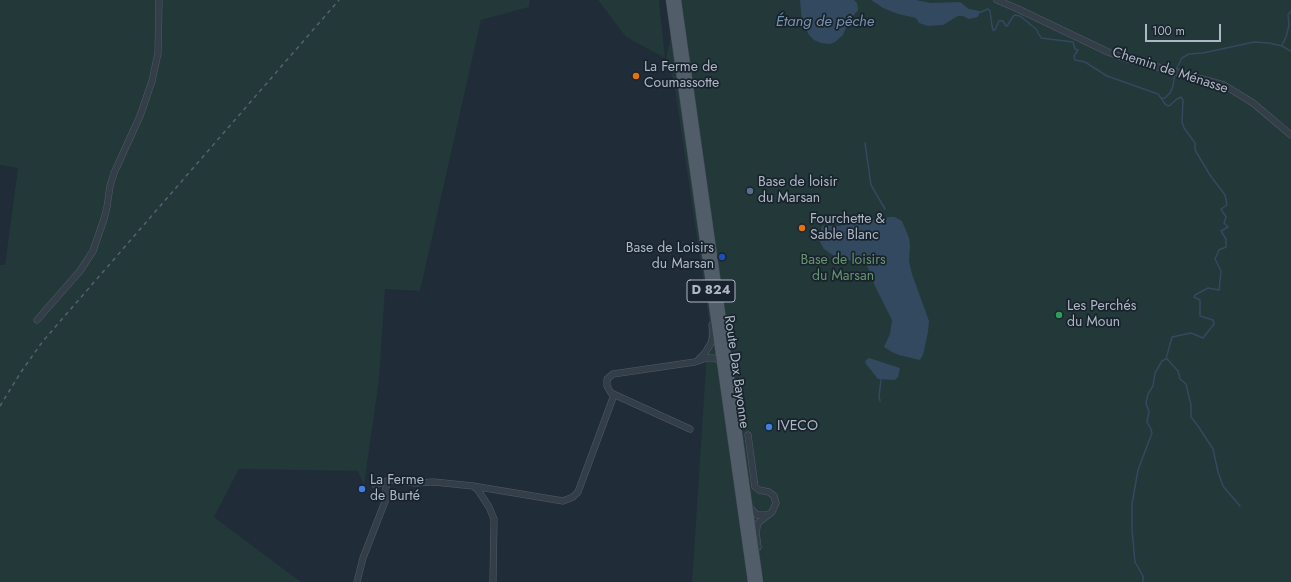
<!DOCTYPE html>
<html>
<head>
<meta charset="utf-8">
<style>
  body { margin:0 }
  #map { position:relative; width:1291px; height:582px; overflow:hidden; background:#202c38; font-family:Jost,sans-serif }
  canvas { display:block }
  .scale { position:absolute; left:1145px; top:24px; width:76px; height:18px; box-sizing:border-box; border:2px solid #aeb8c5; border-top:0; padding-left:5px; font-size:12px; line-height:14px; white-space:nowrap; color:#aeb8c5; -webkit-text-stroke:3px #19232d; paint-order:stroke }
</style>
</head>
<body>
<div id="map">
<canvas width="1291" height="582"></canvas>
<div class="scale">100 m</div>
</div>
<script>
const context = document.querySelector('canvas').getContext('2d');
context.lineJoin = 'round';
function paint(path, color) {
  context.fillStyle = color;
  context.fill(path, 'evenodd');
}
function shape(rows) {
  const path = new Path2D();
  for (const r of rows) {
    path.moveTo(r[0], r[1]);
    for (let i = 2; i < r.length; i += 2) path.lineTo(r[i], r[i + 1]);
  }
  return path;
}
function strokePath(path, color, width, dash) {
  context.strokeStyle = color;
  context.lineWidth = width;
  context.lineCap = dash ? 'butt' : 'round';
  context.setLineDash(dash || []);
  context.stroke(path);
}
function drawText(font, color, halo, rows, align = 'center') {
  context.font = font + ' Jost,sans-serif';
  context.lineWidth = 3.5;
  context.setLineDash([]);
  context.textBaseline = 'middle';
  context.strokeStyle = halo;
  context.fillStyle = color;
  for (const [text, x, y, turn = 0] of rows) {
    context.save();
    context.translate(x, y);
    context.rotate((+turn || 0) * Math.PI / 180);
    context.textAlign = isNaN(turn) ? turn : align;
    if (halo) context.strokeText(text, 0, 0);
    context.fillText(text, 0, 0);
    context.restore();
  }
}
const green = shape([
  [0,0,530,0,529,7,481,20,420,291,385,289,379,380,364,485,358,471,239,469,214,517,301,582,0,582,0,265,5,265,18,168,0,165],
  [598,0,659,0,665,58,626,37],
  [678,0,1291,0,1291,582,692,582,709,320,674,82,666,59]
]);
const water = shape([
  [800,0,854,0,857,3,858,10,848,23,843,35,835,42,830,44,821,43,814,40,809,35,802,22],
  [871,0,916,0,931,3,960,2,969,9,980,11,978,17,969,19,963,16,958,16,943,25,928,26,919,23,916,18,898,14,883,8],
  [890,217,895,217,902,221,909,238,910,246,909,261,912,274,929,321,928,332,923,355,920,360,899,355,892,352,884,347,890,334,892,320,875,286,866,263,864,262,845,260,837,258,824,249,820,242,819,236,822,226,838,226],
  [869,358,900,368,898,377,895,380,878,379,866,364,865,361]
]);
const stream = shape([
  [979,13,988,9,990,11,992,26,993,30,995,30,999,21,1003,21,1006,26,1007,26,1014,15,1020,16,1036,29,1041,38,1073,42,1075,49,1078,50,1074,56,1075,60,1085,62,1107,76,1158,94,1166,105,1169,106,1177,99,1181,97,1183,100,1182,122,1184,128,1195,143,1195,150,1210,175,1225,195,1227,205,1221,209,1226,217,1224,223,1228,227,1221,231,1226,239,1226,247,1219,250,1215,259,1221,271,1219,290,1208,288,1195,295,1194,297,1200,300,1200,316,1213,320,1214,324,1203,338,1191,333,1172,337,1166,359,1162,361,1155,373,1153,386,1148,394,1146,403,1149,412,1147,422,1151,429,1152,433,1138,470,1132,504,1132,530,1135,562,1143,576,1143,582],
  [1282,45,1286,37,1289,25,1288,15,1291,11],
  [1176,70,1182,58,1189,54,1203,53,1254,42,1269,43,1282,46,1291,51],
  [1162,98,1165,98,1170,93,1173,86,1175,73],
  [865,143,871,185,885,209],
  [1167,359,1178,371,1180,379,1186,384,1191,405,1191,417,1198,426,1213,449,1218,472,1223,486,1240,506],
  [880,401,879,396,881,380]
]);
const minor = shape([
  [997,0,1018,9,1108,52,1124,58,1224,85,1253,103,1291,135],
  [37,320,80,271,93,251,104,219,107,207,110,186,114,173,140,116,152,81,158,53,159,0],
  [699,359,705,353,711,343,713,336,712,325],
  [690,429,611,393,607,386,607,379,613,374,695,362,707,358,714,358,721,361],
  [748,435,755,487,759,490,769,492,774,496,776,503,772,512,758,523,756,532,758,547],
  [375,485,387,481],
  [473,486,478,490,489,507,494,519,493,582],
  [749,507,757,515,767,515],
  [357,582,363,558,386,499,386,489,387,481,393,480,415,483,434,482,473,486,563,501,573,497,578,492,614,395]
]);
const major = shape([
  [670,0,752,582],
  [677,0,759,582]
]);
const rail = shape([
  [0,406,21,372,43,341,339,0]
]);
const markers = [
  [636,76,4,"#e8710a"],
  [750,191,4,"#5c6f8a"],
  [802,228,4,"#e8710a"],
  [722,257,4,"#1a4fb4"],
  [1059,315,4,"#2e9e5b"],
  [769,427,4,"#3f7fe0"],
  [362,489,4,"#3f7fe0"]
];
const shields = [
  [711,291,48]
];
const shieldNames = [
  ["D 824",711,291]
];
const poiNames = [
  ["La Ferme de",644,68],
  ["Coumassotte",644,84],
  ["Base de loisir",758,183],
  ["du Marsan",758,199],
  ["Fourchette &",810,220],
  ["Sable Blanc",810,236],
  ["Base de Loisirs",714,249,"right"],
  ["du Marsan",714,265,"right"],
  ["Les Perchés",1067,307],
  ["du Moun",1067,323],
  ["IVECO",777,427],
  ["La Ferme",370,481],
  ["de Burté",370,497]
];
const streetNames = [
  ["Chemin de Ménasse",1170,71,18],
  ["Route Dax Bayonne",736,372,82]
];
const parkNames = [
  ["Base de loisirs",843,261],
  ["du Marsan",843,277]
];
const waterNames = [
  ["Étang de pêche",825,22]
];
paint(green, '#223839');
paint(water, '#334960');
strokePath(stream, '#334960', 1.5);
strokePath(minor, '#515b66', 7);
strokePath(major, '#3d4752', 9);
strokePath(minor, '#343e49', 6);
strokePath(major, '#515d69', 8);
strokePath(rail, '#556270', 1.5, [4, 4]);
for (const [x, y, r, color] of markers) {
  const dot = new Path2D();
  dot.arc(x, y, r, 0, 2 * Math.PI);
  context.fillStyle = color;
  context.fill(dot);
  strokePath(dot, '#19232d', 1.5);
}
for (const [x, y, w] of shields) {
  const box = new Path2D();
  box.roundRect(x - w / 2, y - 11, w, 22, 3);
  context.fillStyle = '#19232d';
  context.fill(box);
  strokePath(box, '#aeb8c5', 1);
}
drawText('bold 13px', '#aeb8c5', null, shieldNames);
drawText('14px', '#aeb8c5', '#19232d', poiNames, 'left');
drawText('14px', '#aeb8c5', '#19232d', streetNames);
drawText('14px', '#65966d', '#19232d', parkNames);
drawText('italic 15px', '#7591ae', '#19232d', waterNames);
</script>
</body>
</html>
